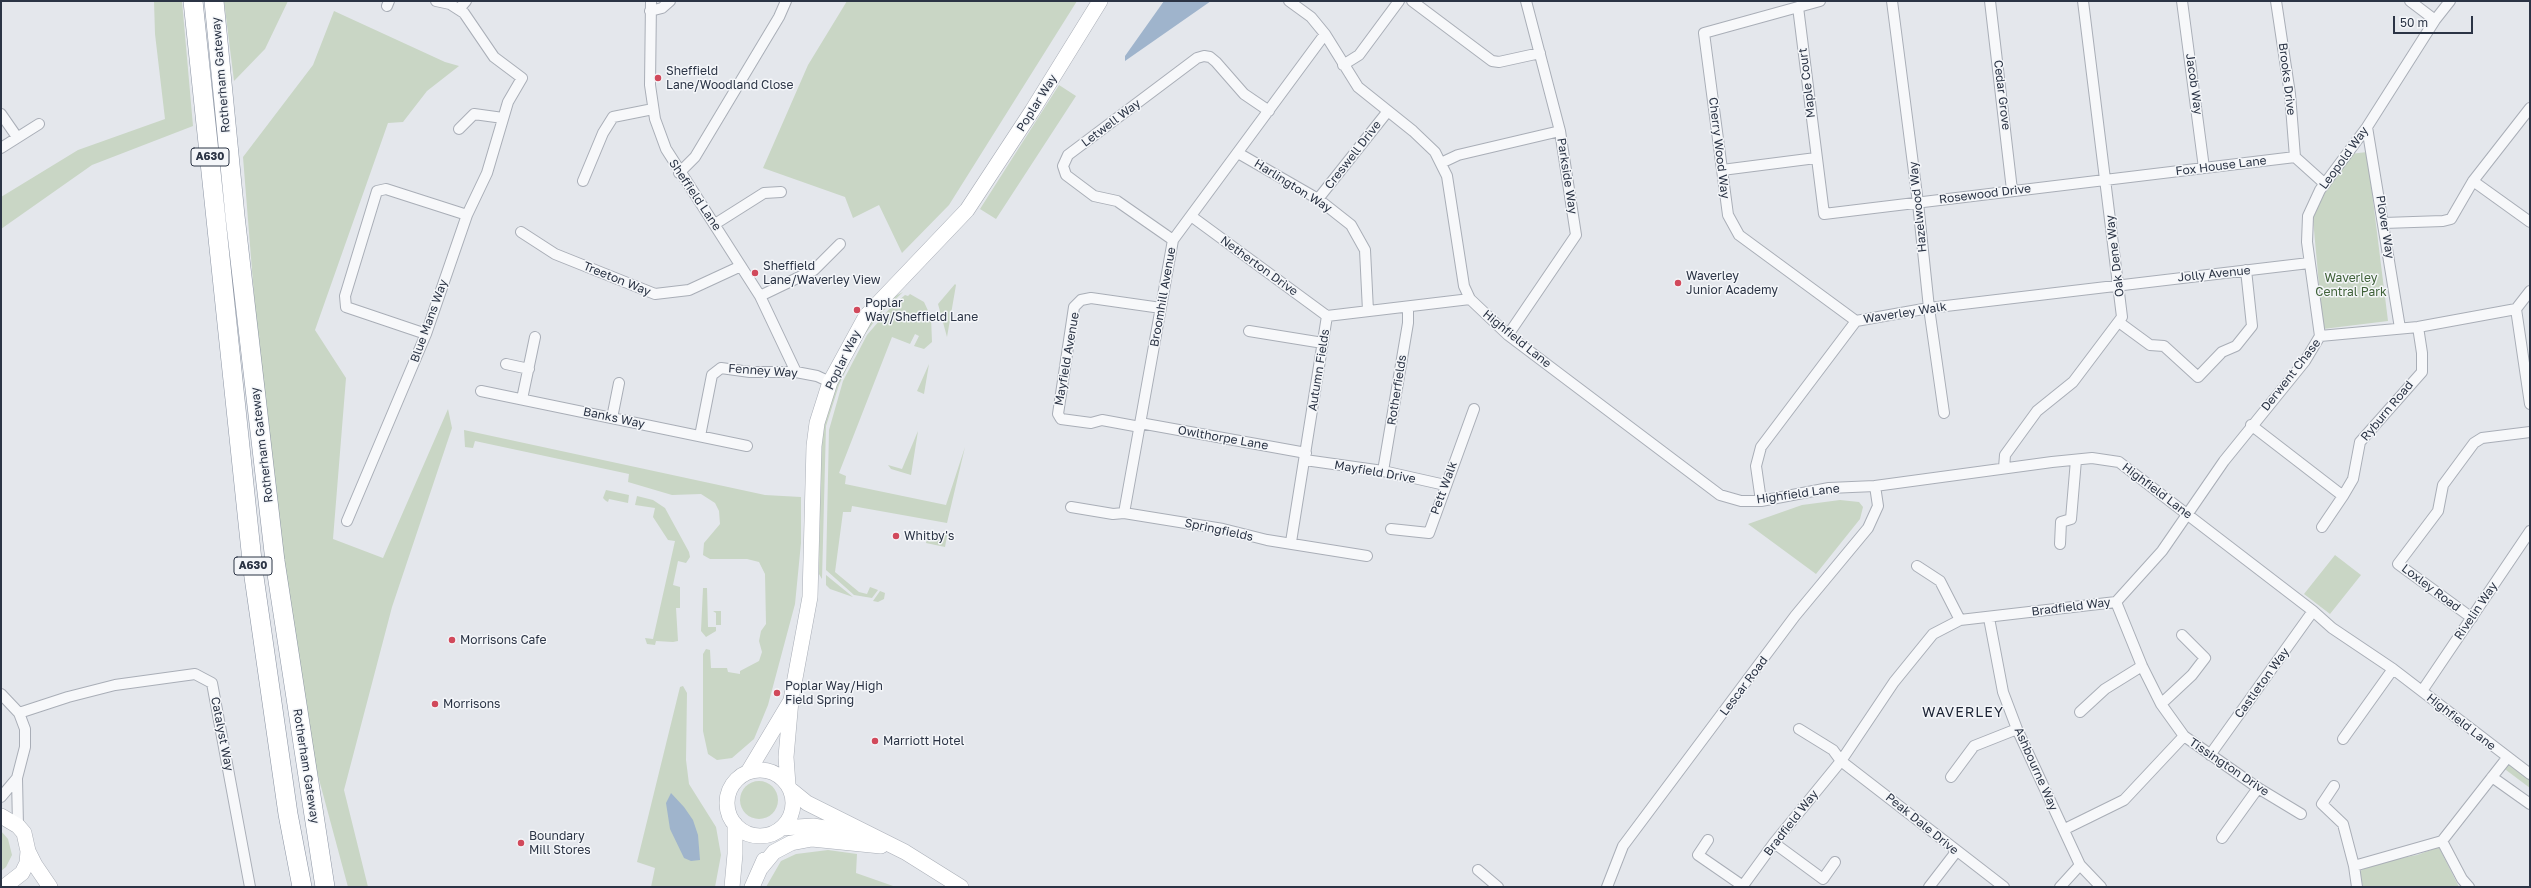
<!DOCTYPE html>
<html>
<head>
<meta charset="utf-8">
<style>
  body { margin:0 }
  #map { position:relative; width:2531px; height:888px; overflow:hidden; background:#e4e7ec; font-family:"Golos Text",sans-serif }
  canvas { display:block }
  .frame { position:absolute; inset:0; border:2px solid #2b3445; pointer-events:none }
  .scale { position:absolute; left:2393px; top:16px; width:80px; height:18px; box-sizing:border-box; border:2px solid #2b3445; border-top:0; padding-left:5px; font-size:12px; line-height:14px; white-space:nowrap; color:#2b3445; -webkit-text-stroke:3px #f4f6f9; paint-order:stroke }
</style>
</head>
<body>
<div id="map">
<canvas width="2531" height="888"></canvas>
<div class="frame"></div>
<div class="scale">50 m</div>
</div>
<script>
const context = document.querySelector('canvas').getContext('2d');
context.lineJoin = 'round';
function paint(path, color) {
  context.fillStyle = color;
  context.fill(path, 'evenodd');
}
function shape(rows) {
  const path = new Path2D();
  for (const r of rows) {
    if (r.length === 3) {
      path.moveTo(r[0] + r[2], r[1]);
      path.arc(r[0], r[1], r[2], 0, 2 * Math.PI);
      continue;
    }
    path.moveTo(r[0], r[1]);
    for (let i = 2; i < r.length; i += 2) path.lineTo(r[i], r[i + 1]);
  }
  return path;
}
function strokePath(path, color, width, dash) {
  context.strokeStyle = color;
  context.lineWidth = width;
  context.lineCap = dash ? 'butt' : 'round';
  context.setLineDash(dash || []);
  context.stroke(path);
}
function drawText(font, color, halo, rows, align = 'center') {
  context.font = font + ' "Golos Text",sans-serif';
  context.lineWidth = 3;
  context.setLineDash([]);
  context.textBaseline = 'middle';
  context.strokeStyle = halo;
  context.fillStyle = color;
  for (const [text, x, y, turn = 0] of rows) {
    context.save();
    context.translate(x, y);
    context.rotate((+turn || 0) * Math.PI / 180);
    context.textAlign = isNaN(turn) ? turn : align;
    if (halo) context.strokeText(text, 0, 0);
    context.fillText(text, 0, 0);
    context.restore();
  }
}
const green = shape([
  [154,1,182,1,193,126,92,165,1,229,1,197,78,150,165,119,155,34],
  [224,1,288,1,265,49,234,81],
  [847,1,1077,1,949,205,902,253,879,205,853,218,845,197,763,168,808,65],
  [334,11,445,62,459,66,427,91,403,122,388,123,315,330,346,378,333,539,383,558,448,409,452,428,392,607,344,790,368,887,348,887,313,757,282,550,257,333,243,157,313,65],
  [1059,85,1076,96,996,219,980,209],
  [2367,152,2388,321,2323,329,2313,219,2318,203,2350,154],
  [955,284,956,285,947,337,938,304],
  [903,292,879,315,858,344,839,385,826,426,822,579,819,574,820,454,826,414,842,368,861,334,888,300],
  [910,294,924,302,931,317,932,342,924,349,914,346,919,336,915,334,910,344,892,337,839,473,846,476,845,484,946,505,965,447,947,523,852,506,851,512,843,512,835,572,859,592,867,594,870,587,878,590,872,598,854,595,826,570,829,430,843,381,867,335,891,307,905,295,908,296],
  [929,364,924,394,917,391],
  [464,430,765,495,801,497,801,543,795,604,768,705,754,739,732,758,717,760,708,754,703,731,703,654,706,649,710,650,711,668,727,668,728,672,740,674,740,671,759,661,762,652,759,641,761,631,766,624,765,574,759,562,747,559,710,559,703,555,704,543,720,524,719,511,715,503,701,494,672,495,628,482,629,474,475,441,473,448,465,447],
  [918,431,911,475,891,469,888,465,902,469],
  [606,490,629,495,628,503,609,499,608,502,606,501,603,498],
  [637,496,653,500,665,508,689,552,690,557,686,563,678,561,673,585,680,587,680,608,676,608,678,641,673,642,656,641,655,645,647,644,645,638,653,639,675,541,668,540,653,517,655,508,635,505],
  [1840,500,1859,502,1863,507,1860,519,1816,574,1748,524,1802,505],
  [945,532,947,536,945,547,926,543,927,538,943,541],
  [2335,555,2361,575,2330,614,2304,594],
  [826,575,853,597,830,589,826,585],
  [703,588,707,588,708,627,716,627,716,631,706,637,701,631],
  [880,591,885,593,884,599,878,602,873,601],
  [713,611,721,611,721,625,716,625,716,613],
  [683,686,687,693,686,760,689,784,716,827,721,855,715,887,651,887,655,868,637,862,680,687],
  [2509,765,2530,780,2530,788,2502,767],
  [759,800,19],
  [1,831,8,839,12,855,6,867,1,871],
  [2439,847,2459,887,2363,887,2360,871,2378,862,2417,855],
  [828,850,857,854,856,873,896,887,766,887,781,861,796,854]
]);
const water = shape([
  [1164,1,1211,1,1125,61,1125,56],
  [671,793,684,807,693,820,698,835,700,860,691,861,684,858,670,829,666,803]
]);
const street = shape([
  [651,1,650,85,655,119,666,149,760,296,796,372],
  [1289,1,1311,17,1325,34,1358,87,1413,131,1435,152,1447,176,1464,286,1470,299,1508,335,1720,495,1741,501,1761,501,1829,488,1875,486,2052,462,2092,458,2119,462,2313,611,2332,628,2393,669,2530,774],
  [1412,1,1492,61,1499,62,1540,53],
  [1820,1,1704,33,1728,215,1739,235,1856,321],
  [1892,1,1918,203,1929,308,1944,413],
  [1990,1,2012,190],
  [2182,1,2204,168],
  [2276,1,2290,94,2295,157],
  [2410,1,2435,20],
  [387,6,389,1],
  [1798,7,1824,214,2295,157,2325,184],
  [459,9,466,1],
  [650,11,662,8,670,1],
  [1343,65,1359,55,1399,1],
  [1,114,17,137],
  [2367,127,2400,328],
  [459,129,474,114,503,118],
  [1,148,39,124],
  [1238,153,1318,199,1351,225,1365,250,1368,311],
  [1441,163,1458,155,1560,131],
  [1722,170,1816,158],
  [679,173,695,157,779,17,786,1],
  [583,181,603,133,613,117,653,109],
  [2473,181,2530,222],
  [1318,199,1388,111],
  [1191,216,1327,316],
  [2384,223,2443,221,2451,219,2473,181,2530,108],
  [715,224,764,193,781,192],
  [521,232,555,254,655,294,689,290,741,266],
  [1173,240,1117,201,1094,196,1066,175,1063,166,1068,155,1197,58,1204,56,1210,57,1216,62,1244,94,1269,111],
  [760,296,814,270,840,244],
  [2516,309,2530,404],
  [2516,309,2530,291],
  [2120,323,2150,345,2164,346,2198,377,2222,352,2236,346,2252,326,2246,270],
  [1249,331,1323,343],
  [426,334,346,307,345,296,377,191,386,189,467,215],
  [1508,335,1576,235,1560,131,1526,1],
  [2320,336,2307,242,2308,216,2320,190,2367,127,2435,20,2450,1],
  [506,364,529,369],
  [481,391,747,446],
  [522,399,535,337],
  [612,418,619,383],
  [1140,423,1306,453],
  [2251,425,2343,496,2353,479,2360,442,2422,372,2422,353,2418,327],
  [1140,427,1102,420,1091,423,1061,419,1058,414,1074,307,1081,300,1091,298,1161,308],
  [700,436,712,375,721,368,750,372,796,372,817,376,830,382],
  [1305,460,1383,471,1445,485],
  [2004,468,2005,455,2037,411,2073,382,2122,317,2083,1],
  [1383,471,1408,323,1408,308],
  [1761,501,1756,466,1761,447,1856,321,1929,308,2309,263],
  [1071,507,1113,514,1124,513,1223,529,1267,540,1367,556],
  [1124,513,1173,240,1325,34],
  [347,521,426,334,467,215,487,173,508,102,522,78,494,57,464,13,450,4,436,1],
  [2322,527,2343,496],
  [1391,529,1429,533,1474,409],
  [1291,542,1327,316,1470,299],
  [2060,544,2061,522,2071,519,2076,460],
  [1917,566,1940,581,1960,620],
  [2116,602,2142,666,2161,704,2184,736,2258,788,2301,814],
  [1989,618,2003,692,2017,729,2080,865,2101,887],
  [2472,618,2398,564,2438,511,2443,485,2474,443,2482,438,2530,432],
  [2422,691,2530,531],
  [1,694,19,713,25,729,25,747,17,778,18,826],
  [2161,704,2192,675,2205,658,2182,635],
  [2080,712,2105,689,2142,666],
  [19,713,68,697,115,685,195,674,212,683,250,887],
  [1799,729,1833,750,1841,761,2004,887],
  [2343,739,2393,669],
  [2210,755,2313,611],
  [1951,777,1974,746,2017,729],
  [2492,777,2530,804],
  [2334,786,2322,804,2343,824,2354,866],
  [1,797,17,778],
  [2065,829,2124,800,2184,736],
  [2222,838,2258,788],
  [1708,840,1698,855,1743,886],
  [2442,841,2462,879,2469,887],
  [1774,843,1823,879,1835,862],
  [1478,870,1498,887],
  [1607,887,1623,846,1795,616,1868,528,1878,506,1875,486],
  [1742,887,1774,843,1841,761,1894,682,1933,634,1960,620,2116,602,2162,551,2224,461,2305,361,2320,336,2418,327,2516,309],
  [1929,887,1956,852],
  [2060,887,2080,865],
  [2357,887,2354,866,2442,841,2507,758]
]);
const secondary = shape([
  [760,803,33],
  [748,772,790,702],
  [788,785,786,757,791,700,810,597,814,446,817,423,830,382,866,316,967,210,1032,111,1100,1],
  [791,790,807,803,905,852,961,887],
  [1,816,18,826,24,833,28,851,27,863,22,873,4,887],
  [782,828,813,826,854,833],
  [28,851,35,865,50,887],
  [760,869,774,852,791,843,812,839,881,846],
  [732,887,735,854,735,824],
  [752,887,764,860]
]);
const highway = shape([
  [193,1,253,570,288,814,302,887],
  [214,1,235,216,275,561,325,887]
]);
const markers = [
  [658,78,4,"#d1495b"],
  [755,273,4,"#d1495b"],
  [1678,283,4,"#d1495b"],
  [857,310,4,"#d1495b"],
  [896,536,4,"#d1495b"],
  [452,640,4,"#d1495b"],
  [777,693,4,"#d1495b"],
  [435,704,4,"#d1495b"],
  [875,741,4,"#d1495b"],
  [521,843,4,"#d1495b"]
];
const shields = [
  [210,157,38],
  [253,566,38]
];
const shieldNames = [
  ["A630",210,157],
  ["A630",253,566]
];
const poiNames = [
  ["Sheffield",666,71],
  ["Lane/Woodland Close",666,85],
  ["Sheffield",763,266],
  ["Lane/Waverley View",763,280],
  ["Waverley",1686,276],
  ["Junior Academy",1686,290],
  ["Poplar",865,303],
  ["Way/Sheffield Lane",865,317],
  ["Whitby's",904,536],
  ["Morrisons Cafe",460,640],
  ["Poplar Way/High",785,686],
  ["Field Spring",785,700],
  ["Morrisons",443,704],
  ["Marriott Hotel",883,741],
  ["Boundary",529,836],
  ["Mill Stores",529,850]
];
const streetNames = [
  ["Rotherham Gateway",221,75,-95],
  ["Brooks Drive",2287,79,83],
  ["Maple Court",1807,83,-97],
  ["Jacob Way",2194,84,82],
  ["Cedar Grove",2002,95,83],
  ["Poplar Way",1037,103,-58],
  ["Letwell Way",1111,123,-37],
  ["Cherry Wood Way",1719,148,83],
  ["Creswell Drive",1353,155,-52],
  ["Leopold Way",2344,158,-54],
  ["Fox House Lane",2221,166,-7],
  ["Parkside Way",1567,176,81],
  ["Harlington Way",1293,186,32],
  ["Rosewood Drive",1985,194,-7],
  ["Sheffield Lane",695,195,56],
  ["Hazelwood Way",1918,207,-96],
  ["Plover Way",2385,227,81],
  ["Oak Dene Way",2115,256,-97],
  ["Netherton Drive",1259,266,36],
  ["Jolly Avenue",2214,274,-6],
  ["Treeton Way",617,279,22],
  ["Broomhill Avenue",1163,297,-80],
  ["Waverley Walk",1905,313,-9],
  ["Blue Mans Way",429,321,-70],
  ["Highfield Lane",1517,339,39],
  ["Mayfield Avenue",1067,359,-80],
  ["Poplar Way",843,360,-64],
  ["Autumn Fields",1319,370,-81],
  ["Fenney Way",763,371,4],
  ["Derwent Chase",2291,375,-52],
  ["Rotherfields",1397,390,-81],
  ["Ryburn Road",2387,411,-50],
  ["Banks Way",614,418,12],
  ["Owlthorpe Lane",1223,438,10],
  ["Rotherham Gateway",262,445,-97],
  ["Mayfield Drive",1375,472,10],
  ["Pett Walk",1444,488,-70],
  ["Highfield Lane",2157,491,37],
  ["Highfield Lane",1798,494,-8],
  ["Springfields",1219,530,12],
  ["Loxley Road",2431,588,37],
  ["Bradfield Way",2071,607,-7],
  ["Rivelin Way",2476,611,-56],
  ["Castleton Way",2262,683,-54],
  ["Lescar Road",1744,686,-53],
  ["Highfield Lane",2461,722,38],
  ["Catalyst Way",222,734,79],
  ["Rotherham Gateway",306,766,81],
  ["Tissington Drive",2229,767,34],
  ["Ashbourne Way",2036,769,66],
  ["Bradfield Way",1791,823,-52],
  ["Peak Dale Drive",1922,824,39]
];
const parkNames = [
  ["Waverley",2351,278],
  ["Central Park",2351,292]
];
const quarterNames = [
  ["WAVERLEY",1963,713]
];
paint(green, '#c9d6c5');
paint(water, '#9fb4cc');
strokePath(street, '#a9aeb7', 12);
strokePath(secondary, '#a9aeb7', 16);
strokePath(highway, '#8b94a3', 20);
strokePath(street, '#f7f8fa', 10);
strokePath(secondary, '#fff', 15);
strokePath(highway, '#fff', 19);
for (const [x, y, r, color] of markers) {
  const dot = new Path2D();
  dot.arc(x, y, r, 0, 2 * Math.PI);
  context.fillStyle = color;
  context.fill(dot);
  strokePath(dot, '#f4f6f9', 1.5);
}
for (const [x, y, w] of shields) {
  const box = new Path2D();
  box.roundRect(x - w / 2, y - 9, w, 18, 3);
  context.fillStyle = '#f4f6f9';
  context.fill(box);
  strokePath(box, '#2b3445', 1);
}
drawText('bold 11px', '#2b3445', null, shieldNames);
drawText('12px', '#2b3445', '#f4f6f9', poiNames, 'left');
drawText('12px', '#2b3445', '#f4f6f9', streetNames);
drawText('12px', '#3f6138', '#f4f6f9', parkNames);
context.letterSpacing = '1px';
drawText('14px', '#1d2536', '#f4f6f9', quarterNames);
context.letterSpacing = '0px';
</script>
</body>
</html>
